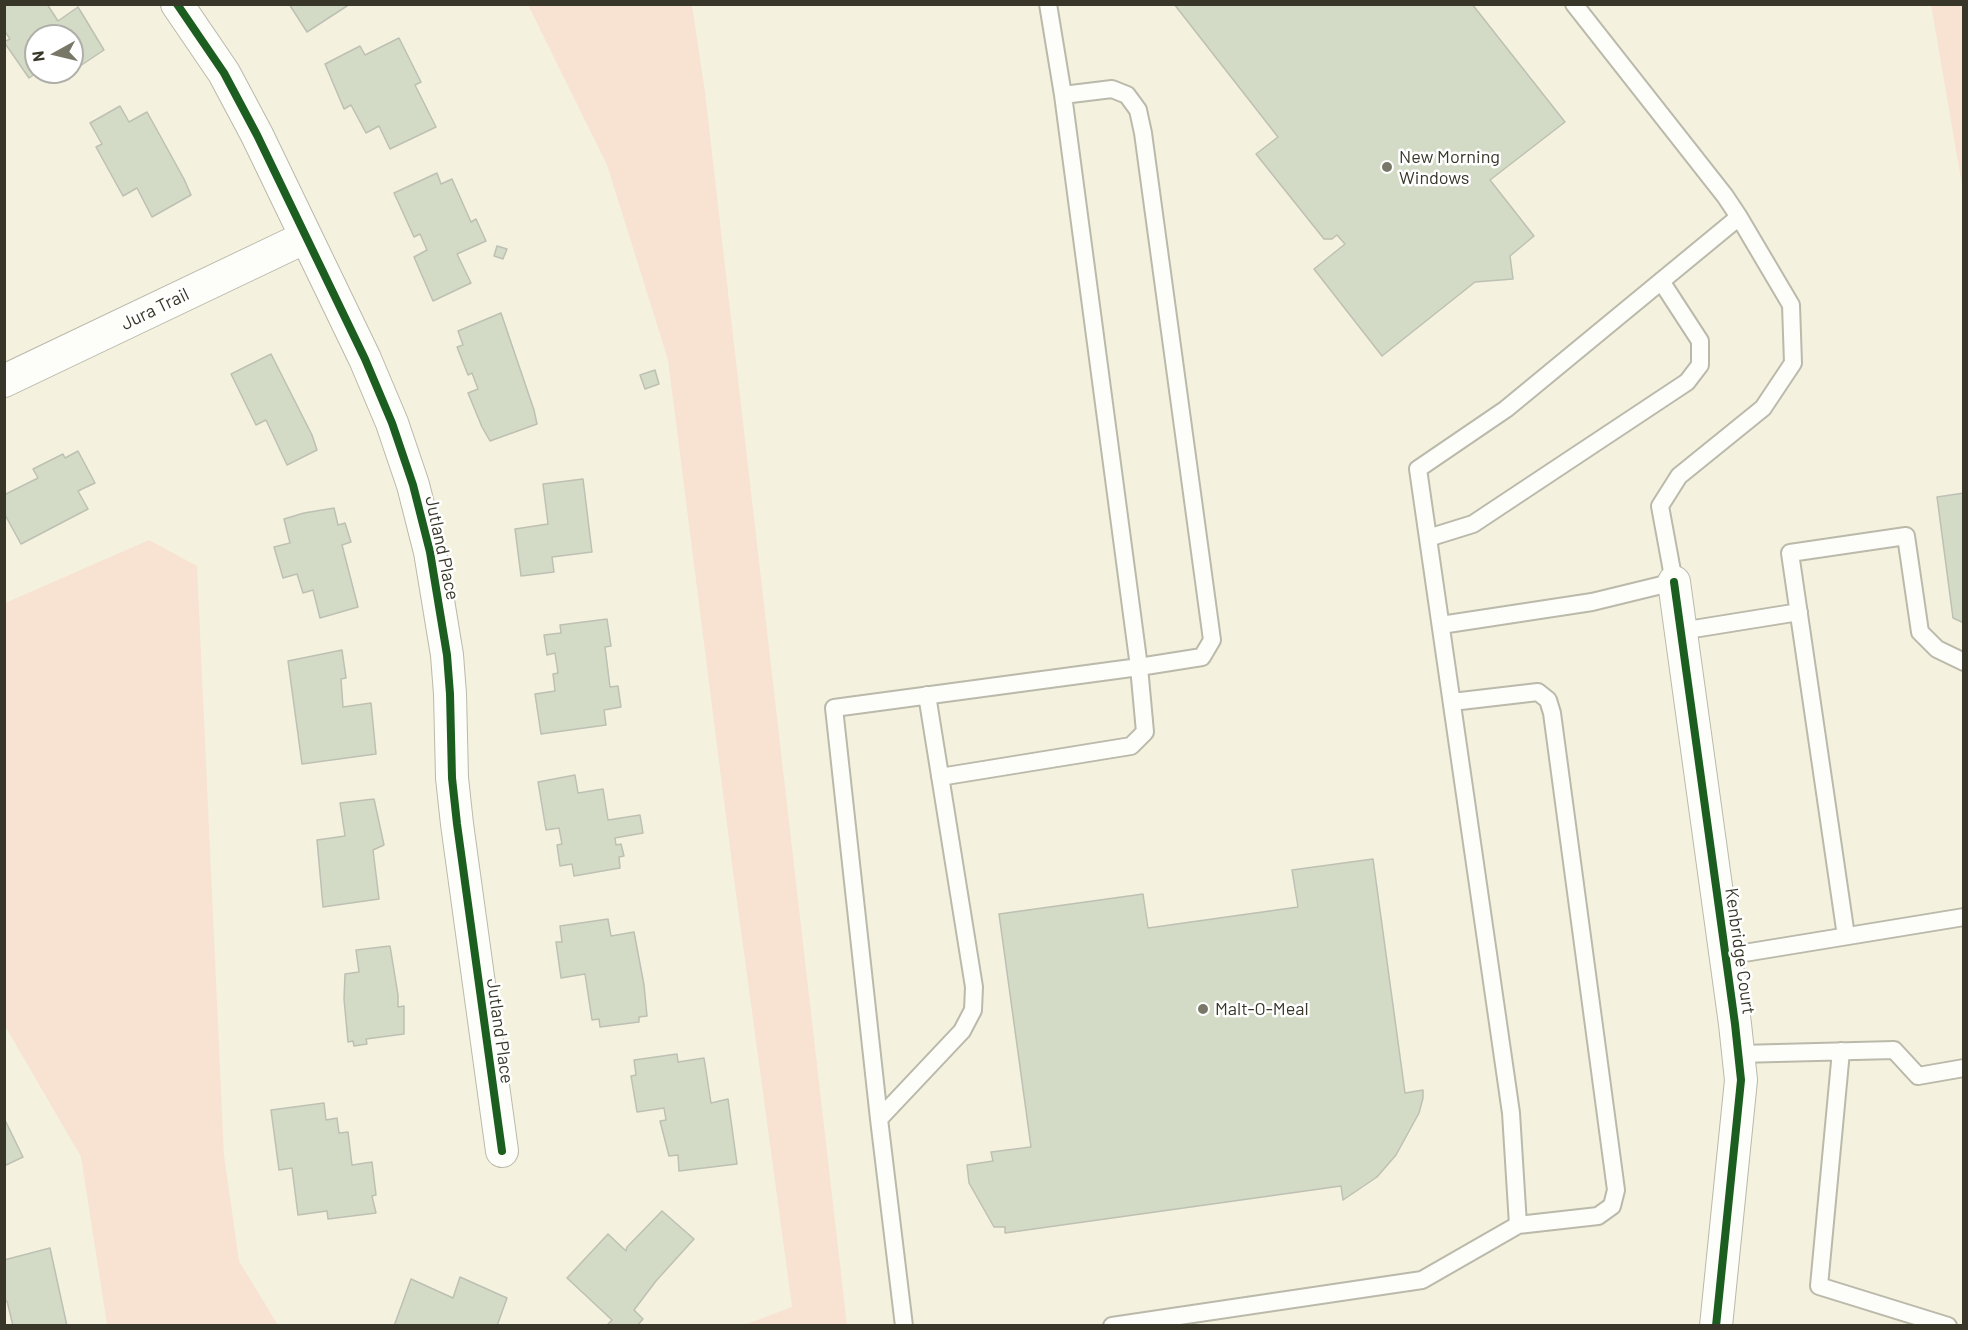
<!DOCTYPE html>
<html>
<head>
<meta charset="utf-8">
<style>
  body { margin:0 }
  #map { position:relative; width:1968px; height:1330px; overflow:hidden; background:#f4f2df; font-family:Barlow,sans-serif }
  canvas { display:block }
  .frame { position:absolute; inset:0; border:6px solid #373628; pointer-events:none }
  .north { position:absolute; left:24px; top:24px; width:60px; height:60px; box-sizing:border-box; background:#fff; border:2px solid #afafa9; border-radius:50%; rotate:262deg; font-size:16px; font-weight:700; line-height:24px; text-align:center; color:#373628 }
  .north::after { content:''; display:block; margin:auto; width:21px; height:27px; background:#797868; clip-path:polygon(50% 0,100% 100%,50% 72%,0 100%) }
</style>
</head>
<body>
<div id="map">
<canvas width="1968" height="1330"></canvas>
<div class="frame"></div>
<div class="north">N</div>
</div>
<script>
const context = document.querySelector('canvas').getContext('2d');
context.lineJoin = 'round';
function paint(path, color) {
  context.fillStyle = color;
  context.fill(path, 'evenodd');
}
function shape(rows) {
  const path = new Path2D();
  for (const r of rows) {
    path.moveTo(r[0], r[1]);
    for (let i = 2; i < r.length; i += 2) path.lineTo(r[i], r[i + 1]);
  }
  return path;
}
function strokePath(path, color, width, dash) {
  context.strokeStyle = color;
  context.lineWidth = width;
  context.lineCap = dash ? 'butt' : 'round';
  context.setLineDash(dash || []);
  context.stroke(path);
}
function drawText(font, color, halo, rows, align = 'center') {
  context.font = font + ' Barlow,sans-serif';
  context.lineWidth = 5;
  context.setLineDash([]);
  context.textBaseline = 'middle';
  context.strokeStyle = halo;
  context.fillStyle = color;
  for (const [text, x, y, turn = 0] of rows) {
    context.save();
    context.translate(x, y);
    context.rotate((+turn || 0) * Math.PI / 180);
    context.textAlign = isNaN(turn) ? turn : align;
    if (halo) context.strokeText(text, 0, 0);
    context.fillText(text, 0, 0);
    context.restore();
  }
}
const green = shape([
  [528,5,692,5,705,92,847,1325,744,1325,792,1307,733,872,668,360,607,165],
  [1931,5,1963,5,1963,191],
  [149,540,197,566,224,1155,239,1261,278,1325,107,1325,81,1157,5,1026,5,603]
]);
const building = shape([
  [7,4,47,4,58,21,78,7,104,50,74,70,72,67,72,36,36,36,36,72,38,72,29,78,4,42,10,39,4,30,4,6,7,4],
  [289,4,350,4,307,32,289,4],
  [1174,4,1472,4,1565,122,1490,180,1534,236,1510,256,1513,279,1475,282,1382,356,1314,269,1345,244,1337,235,1332,239,1324,239,1256,154,1278,137,1174,4],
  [399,38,421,82,415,85,436,127,390,149,379,126,366,133,351,105,344,109,325,64,360,46,365,55,399,38],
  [120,106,129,122,147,112,184,179,191,195,152,217,137,188,123,196,96,147,102,144,90,123,120,106],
  [437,173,441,184,452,179,471,222,476,219,486,241,457,254,471,283,433,301,414,257,427,250,420,234,414,237,394,193,437,173],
  [497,246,507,249,503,259,494,256,497,246],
  [501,313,534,410,537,424,490,441,482,427,468,393,478,389,472,373,468,375,457,347,463,345,458,331,501,313],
  [271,354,312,435,317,450,287,465,266,420,256,425,231,374,271,354],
  [655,370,659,384,645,389,640,375,655,370],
  [78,451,95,483,78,491,88,509,21,544,4,513,4,495,38,478,33,469,63,454,65,458,78,451],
  [583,479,592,552,552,557,554,572,521,576,515,529,548,524,543,484,583,479],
  [1964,493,1964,623,1953,618,1937,497,1964,493],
  [334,508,338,525,345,523,351,542,342,545,358,607,320,618,313,590,303,593,297,574,283,578,274,547,290,543,284,519,304,513,334,508],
  [607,619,611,646,605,647,610,687,618,686,621,707,604,710,606,725,541,734,535,694,555,691,553,674,558,673,555,653,547,655,544,635,561,633,560,625,607,619],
  [342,650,346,678,341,679,343,707,371,703,376,754,302,764,288,661,342,650],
  [575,775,578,793,603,789,608,820,640,815,643,833,615,838,616,845,621,844,624,856,619,857,620,868,574,876,572,864,560,866,557,845,562,844,559,828,546,830,538,782,575,775],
  [374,799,384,845,373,850,379,899,323,907,317,840,345,836,340,803,374,799],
  [1373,859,1405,1093,1423,1090,1423,1098,1419,1113,1396,1155,1377,1177,1343,1200,1341,1186,1005,1233,1005,1227,994,1227,969,1183,967,1165,993,1161,991,1152,1031,1147,999,914,1143,894,1148,928,1298,907,1292,870,1373,859],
  [608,919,611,936,634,932,644,985,647,1016,639,1017,639,1022,600,1027,599,1019,592,1020,585,974,561,978,556,942,562,942,560,926,608,919],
  [390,946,398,995,398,1007,404,1006,404,1034,366,1039,367,1044,354,1046,353,1041,348,1042,344,999,345,974,359,972,356,950,390,946],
  [677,1054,678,1062,704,1058,711,1103,728,1099,737,1164,679,1171,678,1155,669,1156,660,1121,666,1120,664,1108,637,1112,631,1076,636,1075,634,1060,677,1054],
  [324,1103,326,1120,337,1118,339,1133,348,1132,352,1165,372,1162,376,1195,372,1196,376,1213,328,1219,327,1211,298,1215,292,1168,279,1170,271,1110,324,1103],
  [4,1118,23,1157,4,1166,4,1118],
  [662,1211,694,1239,656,1281,634,1310,643,1319,637,1326,610,1326,608,1324,612,1320,567,1278,608,1234,626,1251,627,1247,662,1211],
  [50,1248,67,1326,13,1326,7,1301,4,1301,4,1260,50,1248],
  [460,1277,507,1298,497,1326,394,1326,411,1279,453,1298,460,1277]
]);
const service = shape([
  [1428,538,1473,524,1687,382,1700,365,1700,341,1661,281],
  [1441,625,1592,602,1674,582,1660,506,1679,476,1763,408,1793,363,1791,305,1739,217],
  [1681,631,1799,612],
  [1452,702,1538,692,1548,700,1552,713,1616,1190,1612,1206,1598,1216,1518,1225],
  [940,777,1131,746,1145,732,1139,667,1202,657,1212,640,1143,133,1138,110,1127,95,1112,89,1063,95],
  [1846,936,1790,553,1906,536,1920,632,1937,649,1964,662],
  [1726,956,1964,917],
  [1841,1051,1819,1286,1948,1326],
  [1739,1054,1894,1050,1918,1076,1964,1068],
  [879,1119,962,1031,973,1010,974,987,927,695],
  [904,1326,879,1119,834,708,1139,667,1063,95,1048,4],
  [1112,1326,1422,1280,1518,1225,1511,1113,1418,469,1506,409,1739,217,1725,196,1574,4]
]);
const minor = shape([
  [177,4,224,73,257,135,365,359,392,423,413,485,430,552,447,655,450,694,452,778,457,824,502,1151],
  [4,381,306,237],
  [1674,582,1735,1024,1741,1080,1716,1326]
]);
const cycleway = shape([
  [177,4,224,73,257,135,365,359,392,423,413,485,430,552,447,655,450,694,452,778,457,824,502,1151],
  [1674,582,1735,1024,1741,1080,1716,1326]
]);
const markers = [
  [1387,167,6,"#797868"],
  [1203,1009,6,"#797868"]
];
const poiNames = [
  ["New Morning",1399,157],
  ["Windows",1399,178],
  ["Malt-O-Meal",1215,1009]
];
const streetNames = [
  ["Jura Trail",155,309,-26],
  ["Jutland Place",442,548,78],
  ["Kenbridge Court",1740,951,82],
  ["Jutland Place",500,1031,82]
];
paint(green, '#f8e3d3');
paint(building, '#d3dac6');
strokePath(building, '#bec0b3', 1.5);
strokePath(service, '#bab9aa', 20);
strokePath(minor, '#bab9aa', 34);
strokePath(service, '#fdfdfa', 16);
strokePath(minor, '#fdfdfa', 32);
strokePath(cycleway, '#1b5e20', 8);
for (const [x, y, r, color] of markers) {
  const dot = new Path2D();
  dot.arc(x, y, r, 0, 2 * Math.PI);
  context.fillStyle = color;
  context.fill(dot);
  strokePath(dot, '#fff', 2);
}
drawText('18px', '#373628', '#fff', poiNames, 'left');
drawText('18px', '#373628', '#fff', streetNames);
</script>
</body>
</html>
